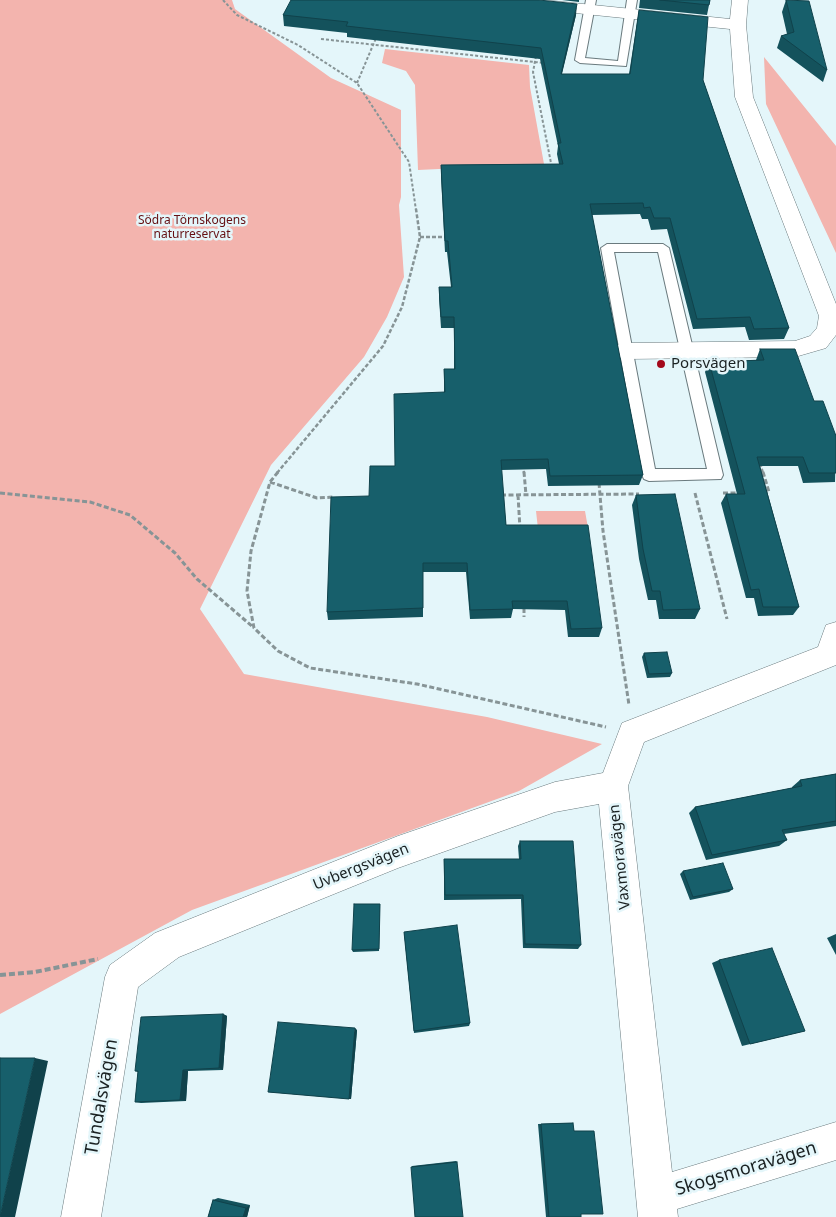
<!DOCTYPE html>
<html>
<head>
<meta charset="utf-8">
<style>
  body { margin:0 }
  canvas { display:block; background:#e4f6fa }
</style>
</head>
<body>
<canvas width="836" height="1217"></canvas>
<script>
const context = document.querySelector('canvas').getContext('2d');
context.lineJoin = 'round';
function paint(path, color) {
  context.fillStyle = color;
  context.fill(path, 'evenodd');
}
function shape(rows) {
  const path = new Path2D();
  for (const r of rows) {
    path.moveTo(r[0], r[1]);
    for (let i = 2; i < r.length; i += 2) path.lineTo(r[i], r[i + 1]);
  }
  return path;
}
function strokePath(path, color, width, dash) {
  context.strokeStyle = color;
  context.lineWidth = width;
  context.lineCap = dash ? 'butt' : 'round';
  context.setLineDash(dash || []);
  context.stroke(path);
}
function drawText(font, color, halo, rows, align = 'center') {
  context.font = font + ' "Noto Sans",sans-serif';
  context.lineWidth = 5;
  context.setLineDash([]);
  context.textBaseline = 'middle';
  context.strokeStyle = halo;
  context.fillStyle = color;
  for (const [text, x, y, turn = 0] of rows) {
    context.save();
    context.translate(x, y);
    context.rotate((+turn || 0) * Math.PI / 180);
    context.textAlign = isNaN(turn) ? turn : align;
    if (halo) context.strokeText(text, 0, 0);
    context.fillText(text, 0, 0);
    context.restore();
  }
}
const green = shape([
  [0,0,232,0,235,9,331,78,401,110,401,197,399,205,404,277,387,317,364,357,271,465,200,609,244,674,487,717,602,744,519,791,192,910,0,1014],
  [385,49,529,65,530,87,544,164,418,170,415,85,406,71,382,63],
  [764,57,836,146,836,253,766,104],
  [536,511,585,511,588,528,538,529]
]);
const pathFar3 = shape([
  [223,0,237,15,298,45,357,83,409,162,416,210],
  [321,39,544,63],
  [536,56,533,72,552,168],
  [357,83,376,38]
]);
const pathFar2 = shape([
  [420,237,447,237],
  [760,463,763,473],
  [523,465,524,473],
  [277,473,383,346,402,307,420,237,416,209]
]);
const pathFar1 = shape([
  [278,472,270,482,251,551,247,591,254,628,278,651,310,668,417,684,606,727],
  [524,472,526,495],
  [763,472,769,492,763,492],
  [270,482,317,498,334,497],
  [599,483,603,531,629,705],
  [0,493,90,502,130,515,175,553,197,579,253,627],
  [695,493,727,619],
  [723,493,739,493],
  [501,495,639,494],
  [518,495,520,529],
  [524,608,524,617]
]);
const path = shape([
  [0,975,35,972,98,959]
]);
const service = shape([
  [586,0,596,0,585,58,618,61,627,0,637,0,626,66,580,63,575,60,586,0],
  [607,244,663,244,669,248,723,475,721,479,649,481,644,479,642,475,601,248,607,244],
  [614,252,658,252,707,469,655,469,614,252]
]);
const minor = shape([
  [490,0,544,0,730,19,732,0,748,0,746,25,753,97,836,304,836,335,826,348,795,357,626,359,618,357,615,351,618,345,626,343,795,341,810,336,817,328,819,316,735,97,730,29,498,5,490,0],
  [836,622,836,665,644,742,628,786,672,1172,836,1122,836,1160,677,1209,678,1217,638,1217,599,804,555,812,398,868,179,957,138,987,101,1217,61,1217,105,977,110,965,155,933,398,836,555,782,603,773,622,723,818,647,826,625,836,622]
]);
const wall = shape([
  [562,0,579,0,579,2],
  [640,0,710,0,707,15,639,8],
  [786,0,827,70,823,82,777,48,781,36,787,34,782,12],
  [639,10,703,80,789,328,784,339,749,340,745,327,693,329,667,229,651,230,648,219,642,219,640,214,592,215,643,475,639,485,548,486,546,469,501,470,506,525,602,628,599,637,568,637,565,610,513,609,511,618,470,619,466,572,423,572,423,617,328,620,327,612,369,496,395,466,444,392,444,369,454,369,454,328,441,328,439,298,439,287,451,287,447,252,445,252,441,177,441,165,559,164,557,154,558,146,540,59,347,37,347,33,284,26,283,15,576,15,562,74,629,74],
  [760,349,814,401,836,436,835,482,803,483,798,466,760,466,799,607,793,615,758,616,754,598,746,598,721,503,726,494,737,494,705,372,709,362,756,360],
  [636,495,700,609,695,619,659,619,656,600,648,600,639,559,632,505],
  [644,653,672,673,670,677,647,678,642,657],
  [836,774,836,826,784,834,787,840,779,846,706,860,689,813,695,807,792,788,792,787,800,780],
  [520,841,581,945,578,949,523,948,521,899,444,900,444,859,519,859,518,846],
  [683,871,733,889,729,892,690,900,680,874],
  [380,904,379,951,353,952,352,950],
  [404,932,470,1023,469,1026,414,1033],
  [836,934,836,955,827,938],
  [719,960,805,1031,742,1046,712,963],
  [223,1014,227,1016,223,1070,188,1071,186,1101,141,1103,135,1102,138,1072,135,1071],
  [357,1030,351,1099,268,1092],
  [573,1123,581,1217,546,1217,538,1124],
  [456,1161,457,1162,415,1217,412,1166],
  [218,1198,250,1205,247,1217,208,1217,213,1200]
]);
const shadedWall = shape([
  [577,4,576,15,559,85,561,74],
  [223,1014,227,1016,223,1070,219,1068],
  [355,1028,357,1030,351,1099,349,1099],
  [35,1058,48,1061,15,1217,0,1217],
  [183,1070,188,1071,186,1101,180,1100],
  [250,1205,247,1217,243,1217,246,1208]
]);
const building = shape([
  [291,0,539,0,577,4,561,74,630,74,639,10,708,17,703,80,789,328,754,329,750,317,697,319,670,218,654,218,650,207,644,208,643,203,590,204,643,475,550,476,548,459,501,460,506,525,588,525,602,628,571,629,567,601,512,601,513,609,470,610,467,563,423,563,423,608,327,612,331,497,369,496,370,466,395,466,394,394,445,392,444,369,455,369,454,317,441,317,439,287,452,287,448,241,445,241,441,165,563,164,558,143,561,143,541,48,346,26,348,22,283,15,291,0],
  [660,0,710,0,709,5,660,0],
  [786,0,809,1,827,70,781,36,794,32,786,0],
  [760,349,795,349,814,401,823,401,836,436,836,473,809,473,803,457,757,457,799,607,763,607,759,589,751,590,726,494,745,494,709,362,764,360,760,349],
  [675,494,700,609,663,610,660,591,652,591,643,549,636,495,675,494],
  [667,652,672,673,649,674,644,653,667,652],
  [836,774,836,821,782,830,787,840,712,855,695,807,802,786,800,780,836,774],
  [520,841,573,841,581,945,525,944,523,895,445,895,444,859,521,859,520,841],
  [723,863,733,889,693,897,683,871,723,863],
  [354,904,380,904,379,949,352,950,354,904],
  [457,925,470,1023,414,1031,404,932,457,925],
  [772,948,805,1031,750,1044,719,960,772,948],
  [223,1014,219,1068,183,1070,180,1100,135,1102,138,1071,135,1071,141,1017,223,1014],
  [278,1022,355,1028,349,1099,268,1092,278,1022],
  [0,1058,35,1058,0,1217,0,1058],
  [573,1123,574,1131,594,1131,603,1214,581,1214,581,1217,549,1217,541,1124,573,1123],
  [457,1162,463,1217,415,1217,411,1167,457,1162],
  [213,1200,246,1208,243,1217,208,1217,213,1200]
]);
const markers = [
  [661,364,5,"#a3081a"]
];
const farParknames = [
  ["Södra Törnskogens",192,221],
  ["naturreservat",192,235]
];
const poiNames = [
  ["Porsvägen",671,364]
];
const streetNames = [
  ["Vaxmoravägen",620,857,-96],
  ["Uvbergsvägen",361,867,-22]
];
const nearStreetnames = [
  ["Tundalsvägen",102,1097,-80],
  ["Skogsmoravägen",746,1169,-17]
];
paint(green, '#f3b4ae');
strokePath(service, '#6a7a7e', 2);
strokePath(minor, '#6a7a7e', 1);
strokePath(pathFar3, '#879496', 2, [3, 2]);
strokePath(pathFar2, '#879496', 2.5, [4, 2]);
strokePath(pathFar1, '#879496', 3, [5, 2.5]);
strokePath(path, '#879496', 4, [6, 3]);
paint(service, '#fff');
paint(minor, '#fff');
paint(wall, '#14525c');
paint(shadedWall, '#10424b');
paint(building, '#175f6b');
strokePath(building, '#10424b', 1);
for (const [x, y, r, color] of markers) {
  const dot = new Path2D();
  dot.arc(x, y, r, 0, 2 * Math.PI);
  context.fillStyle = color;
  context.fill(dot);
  strokePath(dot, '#e4f6fa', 2);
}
drawText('12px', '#651013', '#e4f6fa', farParknames);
drawText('15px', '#1a2122', '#e4f6fa', poiNames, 'left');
drawText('15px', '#1a2122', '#e4f6fa', streetNames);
drawText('18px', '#1a2122', '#e4f6fa', nearStreetnames);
</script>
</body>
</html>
